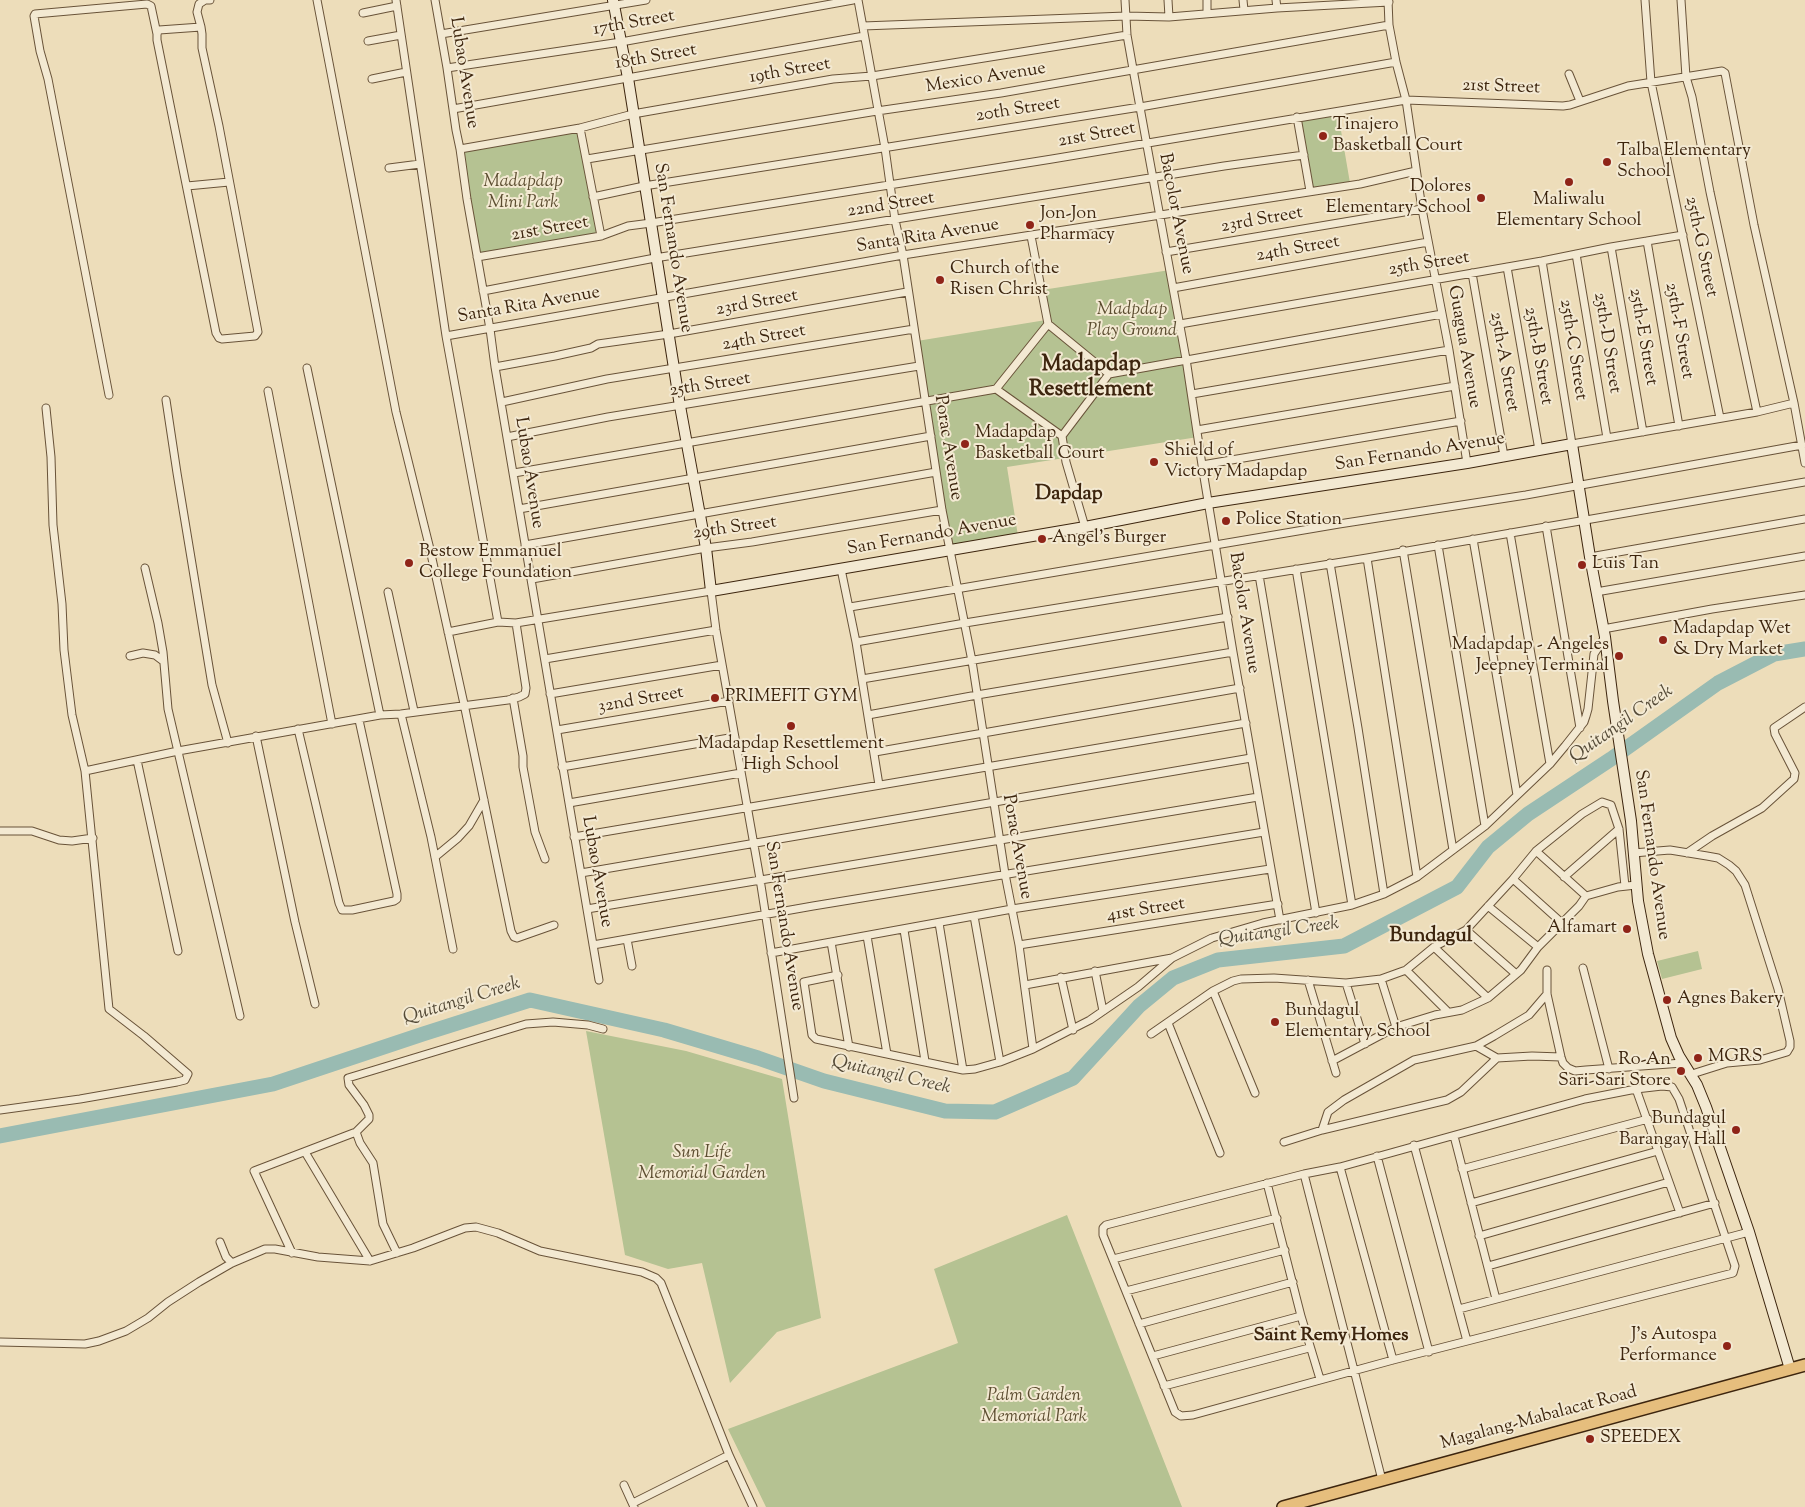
<!DOCTYPE html>
<html>
<head>
<meta charset="utf-8">
<style>
  body { margin:0 }
  canvas { display:block; background:#edddba }
</style>
</head>
<body>
<canvas width="1805" height="1507"></canvas>
<script>
const context = document.querySelector('canvas').getContext('2d');
context.lineJoin = 'round';
function paint(path, color) {
  context.fillStyle = color;
  context.fill(path, 'evenodd');
}
function shape(rows) {
  const path = new Path2D();
  for (const r of rows) {
    path.moveTo(r[0], r[1]);
    for (let i = 2; i < r.length; i += 2) path.lineTo(r[i], r[i + 1]);
  }
  return path;
}
function strokePath(path, color, width, dash) {
  context.strokeStyle = color;
  context.lineWidth = width;
  context.lineCap = dash ? 'butt' : 'round';
  context.setLineDash(dash || []);
  context.stroke(path);
}
function drawText(font, color, halo, rows, align = 'center') {
  context.font = font + ' "Sorts Mill Goudy",serif';
  context.lineWidth = 4;
  context.setLineDash([]);
  context.textBaseline = 'middle';
  context.strokeStyle = halo;
  context.fillStyle = color;
  for (const [text, x, y, turn = 0] of rows) {
    context.save();
    context.translate(x, y);
    context.rotate((+turn || 0) * Math.PI / 180);
    context.textAlign = isNaN(turn) ? turn : align;
    if (halo) context.strokeText(text, 0, 0);
    context.fillText(text, 0, 0);
    context.restore();
  }
}
const green = shape([
  [1338,113,1350,183,1313,189,1300,119],
  [580,128,601,236,477,257,460,149],
  [1170,270,1198,437,1007,467,1018,536,950,546,917,341,1046,320,1042,290],
  [1698,951,1702,969,1662,979,1657,961],
  [586,1031,686,1051,782,1079,821,1318,777,1332,730,1383,702,1263,668,1269,625,1255],
  [1067,1215,1182,1507,766,1507,728,1429,958,1343,934,1269]
]);
const river = shape([
  [0,1136,273,1084,423,1034,530,1000,664,1030,758,1058,824,1081,945,1111,995,1112,1073,1078,1139,1006,1173,978,1218,960,1344,946,1457,887,1488,847,1528,814,1611,759,1718,683,1774,654,1805,649]
]);
const street = shape([
  [317,0,396,412,429,545,464,704,511,931,514,937,517,938,554,925],
  [396,0,446,336,498,622],
  [435,0,447,68,456,130,460,149,467,199,490,329,495,367,599,980],
  [858,0,885,148,895,220,903,255,942,510,972,661,1005,874,1019,945,1033,1049],
  [1125,0,1127,35,1133,69,1186,359,1202,465,1233,652,1280,920],
  [1168,0,1169,17],
  [1207,0,1207,13],
  [1243,0,1244,10],
  [1276,0,1277,8],
  [1388,0,1389,25,1396,62,1406,100,1422,209,1449,350,1467,463],
  [1645,0,1651,82,1720,418],
  [1681,0,1686,77,1692,97,1710,192,1757,412],
  [363,13,397,6],
  [863,26,1126,16,1169,17,1277,8,1389,2],
  [201,27,159,30,157,34,157,40,216,333,219,338,222,339,255,336,258,332,219,126,202,48,202,34,201,27,197,12,199,4,205,0,210,0],
  [441,34,646,0],
  [368,41,401,35],
  [447,68,621,42,853,0],
  [1569,74,1580,101],
  [372,79,406,72],
  [453,109,864,36],
  [1297,117,1310,191],
  [580,128,601,236],
  [460,149,580,128,633,114,833,79,872,76,1127,35],
  [587,159,877,111,1001,93,1389,25],
  [389,168,420,164],
  [187,186,229,182],
  [593,197,644,186,1140,107,1396,62],
  [1031,236,1048,324],
  [1647,241,1679,426],
  [1611,247,1643,432],
  [1166,252,1422,209],
  [1576,254,1607,438],
  [477,257,601,236,628,226,651,223,1052,159,1406,100,1563,106,1570,105,1628,86,1722,71,1725,73,1754,225,1794,403,1805,463],
  [1542,261,1572,444,1757,412,1794,403],
  [1507,267,1539,450],
  [1472,273,1504,456],
  [1173,288,1428,242],
  [483,291,655,258,1224,166,1304,155],
  [1180,324,1542,261,1611,247,1683,235],
  [446,336,903,255,1360,184,1416,171],
  [495,367,555,356,591,348,598,344,669,334,907,292],
  [307,368,380,715],
  [996,389,1062,436,1109,374,1442,314],
  [268,391,332,724],
  [1192,394,1449,350],
  [109,395,48,79,40,51,34,16,35,14,147,4,151,6,157,34],
  [166,400,177,473,212,685,228,743],
  [502,402,607,379,914,329],
  [1197,430,1455,386],
  [1062,436,1066,462,1085,527],
  [507,437,608,417,919,366],
  [1202,465,1461,421],
  [514,473,996,389,1048,324,1109,374],
  [519,509,931,436],
  [1546,526,1580,728],
  [1510,533,1550,764],
  [1473,539,1517,795],
  [525,545,936,472],
  [1438,545,1485,826],
  [1403,550,1453,850],
  [1590,557,1805,519],
  [1367,558,1417,877],
  [1330,563,1358,728,1384,894],
  [145,568,158,623,163,652,168,709,240,1016],
  [841,569,856,642,879,785],
  [1296,569,1352,905],
  [1259,575,1316,913],
  [532,579,706,548,752,542,942,510],
  [388,592,414,711],
  [1596,592,1805,556],
  [850,607,1339,524,1526,495,1802,445],
  [1603,629,1712,609,1805,595],
  [448,632,498,622,516,623,711,591,716,630,760,879,794,1098],
  [856,642,965,623,1367,558,1805,482],
  [130,656,143,653,155,655,163,661],
  [545,659,716,630],
  [862,679,1228,617],
  [550,694,722,665],
  [513,698,523,756,523,767,535,832,545,859],
  [401,714,431,837,453,949],
  [868,715,977,695,1233,652],
  [298,729,339,903,342,910,352,910,394,901,397,899,397,894,359,720],
  [557,730,729,701],
  [256,736,295,922,315,1004],
  [875,752,1240,688],
  [137,760,178,951],
  [562,767,735,737],
  [85,771,178,751,380,715,401,714,508,700,519,697,525,694,526,688,516,623],
  [569,803,741,773],
  [0,831,32,831,59,840,72,841,93,838],
  [574,837,1246,723],
  [1536,851,1586,896],
  [1633,853,1670,850,1707,856,1718,858,1729,865,1736,871,1745,885,1778,989,1790,1041,1790,1047,1787,1052,1760,1060,1727,1063,1692,1074],
  [1687,853,1712,836,1762,808,1794,779,1795,773,1775,734,1774,728,1805,707],
  [435,857,458,838,469,826,484,800],
  [581,873,1251,758],
  [1564,877,1619,829],
  [1513,879,1562,923],
  [1488,906,1538,947],
  [587,909,1258,797],
  [974,916,1000,1062],
  [939,923,963,1070],
  [904,930,925,1061],
  [1466,930,1516,974],
  [867,936,887,1054],
  [627,939,632,966],
  [831,942,849,1047],
  [593,945,813,906,1264,832],
  [1019,945,1278,904],
  [1434,947,1488,998],
  [771,953,1012,909,1270,869],
  [1583,968,1609,1069],
  [1406,970,1448,1012],
  [1547,970,1547,994,1561,1057,1563,1063,1568,1068,1575,1071,1586,1070,1683,1063],
  [1095,971,1103,1011],
  [838,975,804,982,812,1035,816,1039,963,1070,975,1069,1000,1062,1033,1049,1090,1020,1138,987,1172,958,1212,938,1263,923,1352,905,1384,894,1417,877,1485,826,1550,764,1565,746,1584,722,1586,716,1588,709,1594,654,1605,637],
  [1061,977,1073,1030],
  [1381,979,1396,1027],
  [1308,980,1336,1073],
  [1346,983,1365,1044],
  [1025,985,1172,958],
  [1213,991,1255,1093],
  [1168,1023,1220,1153],
  [1151,1034,1213,991,1233,981,1241,979,1274,978,1346,983,1381,979,1406,970,1434,947,1466,930,1513,879,1536,851,1582,814,1602,802,1611,805,1619,829,1625,886],
  [1476,1046,1497,1058],
  [1332,1061,1396,1027,1435,1015,1462,1010,1488,998,1521,970,1538,947,1579,906,1586,896,1618,887,1636,885],
  [1662,1086,1672,1087,1679,1099,1735,1266,1733,1273,1393,1360,1193,1415,1181,1416,1175,1412,1103,1235,1103,1228,1106,1225,1304,1174,1340,1167,1585,1099,1636,1089,1662,1086],
  [1636,1089,1680,1213],
  [0,1110,80,1099,177,1082,185,1080,188,1074,144,1036,109,1009,85,771,72,715,64,650,62,604,53,525,51,457,46,408],
  [1322,1130,1328,1112,1344,1100,1414,1060,1476,1046,1494,1036,1529,1015,1547,994],
  [356,1132,369,1119,369,1115,364,1105,349,1085,348,1078,526,1024,553,1022,588,1025,603,1029],
  [1454,1136,1496,1299],
  [1284,1142,1322,1130,1447,1100,1461,1092,1497,1058,1532,1056,1561,1057],
  [1414,1145,1467,1341],
  [305,1152,370,1261],
  [1377,1156,1429,1352],
  [1340,1167,1393,1360],
  [1462,1169,1648,1119],
  [1304,1174,1382,1480],
  [1267,1183,1301,1316,1320,1379],
  [1471,1203,1658,1151],
  [1479,1236,1669,1182],
  [220,1242,226,1257,232,1263],
  [292,1253,254,1171,356,1132,360,1143,373,1163,383,1224,397,1253],
  [1113,1259,1277,1218],
  [1488,1266,1715,1203],
  [1126,1291,1285,1250],
  [1459,1309,1749,1232],
  [1139,1324,1293,1282],
  [0,1342,85,1344,99,1341,126,1331,148,1318,168,1302,199,1282,232,1263,265,1249,275,1249,318,1257,370,1261,413,1248,457,1231,465,1228,476,1227,498,1233,540,1251,642,1272,656,1278,661,1283,729,1455,753,1507],
  [1153,1356,1301,1316],
  [1164,1386,1309,1348],
  [624,1485,634,1507],
  [633,1503,729,1455]
]);
const secondary = shape([
  [613,0,628,78,680,406,706,548,711,591,1085,527,1208,503,1467,463,1572,444,1590,557,1605,637,1613,701,1631,821,1638,901,1648,954,1671,1038,1679,1056,1697,1085,1706,1107,1749,1232,1790,1369]
]);
const primary = shape([
  [1283,1507,1805,1365]
]);
const markers = [
  [1323,136,5,"#8f2418"],
  [1607,162,5,"#8f2418"],
  [1569,182,5,"#8f2418"],
  [1481,198,5,"#8f2418"],
  [1030,225,5,"#8f2418"],
  [940,280,5,"#8f2418"],
  [965,444,5,"#8f2418"],
  [1154,462,5,"#8f2418"],
  [1226,521,5,"#8f2418"],
  [1042,539,5,"#8f2418"],
  [409,563,5,"#8f2418"],
  [1582,565,5,"#8f2418"],
  [1663,640,5,"#8f2418"],
  [1619,656,5,"#8f2418"],
  [715,698,5,"#8f2418"],
  [791,726,5,"#8f2418"],
  [1627,929,5,"#8f2418"],
  [1667,1000,5,"#8f2418"],
  [1275,1022,5,"#8f2418"],
  [1698,1058,5,"#8f2418"],
  [1681,1071,5,"#8f2418"],
  [1736,1130,5,"#8f2418"],
  [1727,1346,5,"#8f2418"],
  [1590,1439,5,"#8f2418"]
];
const streetNames = [
  ["17th Street",634,24,-10],
  ["18th Street",656,58,-10],
  ["19th Street",790,72,-10],
  ["Lubao Avenue",463,73,81],
  ["Mexico Avenue",986,79,-9],
  ["21st Street",1501,88,2],
  ["20th Street",1018,111,-9],
  ["21st Street",1097,136,-10],
  ["22nd Street",891,206,-9],
  ["Bacolor Avenue",1175,214,79],
  ["23rd Street",1262,221,-10],
  ["21st Street",550,230,-10],
  ["Santa Rita Avenue",928,237,-9],
  ["25th-G Street",1700,247,78],
  ["San Fernando Avenue",672,248,81],
  ["24th Street",1298,250,-10],
  ["25th Street",1429,265,-9],
  ["23rd Street",757,304,-10],
  ["Santa Rita Avenue",529,306,-10],
  ["25th-F Street",1678,331,80],
  ["25th-E Street",1642,337,80],
  ["24th Street",764,339,-10],
  ["25th-D Street",1606,343,81],
  ["Guagua Avenue",1463,347,80],
  ["25th-C Street",1572,350,81],
  ["25th-B Street",1537,356,80],
  ["25th-A Street",1503,362,80],
  ["25th Street",710,386,-9],
  ["Porac Avenue",947,448,81],
  ["San Fernando Avenue",1420,453,-9],
  ["Lubao Avenue",528,473,81],
  ["29th Street",735,529,-8],
  ["San Fernando Avenue",932,536,-10],
  ["Bacolor Avenue",1243,613,81],
  ["32nd Street",641,701,-10],
  ["Porac Avenue",1016,847,80],
  ["San Fernando Avenue",1651,855,82],
  ["Lubao Avenue",596,872,80],
  ["41st Street",1146,911,-9],
  ["San Fernando Avenue",783,926,81],
  ["Magalang-Mabalacat Road",1539,1419,-15]
];
const poiNames = [
  ["Tinajero",1333,126],
  ["Basketball Court",1333,147],
  ["Talba Elementary",1617,152],
  ["School",1617,173],
  ["Dolores",1471,188,"right"],
  ["Elementary School",1471,209,"right"],
  ["Maliwalu",1569,201,"center"],
  ["Elementary School",1569,222,"center"],
  ["Jon-Jon",1040,215],
  ["Pharmacy",1040,236],
  ["Church of the",950,270],
  ["Risen Christ",950,291],
  ["Madapdap",975,434],
  ["Basketball Court",975,455],
  ["Shield of",1164,452],
  ["Victory Madapdap",1164,473],
  ["Police Station",1236,521],
  ["Angel's Burger",1052,539],
  ["Bestow Emmanuel",419,553],
  ["College Foundation",419,574],
  ["Luis Tan",1592,565],
  ["Madapdap Wet",1673,630],
  ["& Dry Market",1673,651],
  ["Madapdap - Angeles",1609,646,"right"],
  ["Jeepney Terminal",1609,667,"right"],
  ["PRIMEFIT GYM",725,698],
  ["Madapdap Resettlement",791,745,"center"],
  ["High School",791,766,"center"],
  ["Alfamart",1617,929,"right"],
  ["Agnes Bakery",1677,1000],
  ["Bundagul",1285,1012],
  ["Elementary School",1285,1033],
  ["MGRS",1708,1058],
  ["Ro-An",1671,1061,"right"],
  ["Sari-Sari Store",1671,1082,"right"],
  ["Bundagul",1726,1120,"right"],
  ["Barangay Hall",1726,1141,"right"],
  ["J's Autospa",1717,1336,"right"],
  ["Performance",1717,1357,"right"],
  ["SPEEDEX",1600,1439]
];
const parkNames = [
  ["Madapdap",523,183],
  ["Mini Park",523,204],
  ["Madpdap",1132,311],
  ["Play Ground",1132,332],
  ["Sun Life",702,1154],
  ["Memorial Garden",702,1175],
  ["Palm Garden",1034,1397],
  ["Memorial Park",1034,1418]
];
const waterNames = [
  ["Quitangil Creek",1622,725,-35],
  ["Quitangil Creek",1279,933,-8],
  ["Quitangil Creek",462,1002,-17],
  ["Quitangil Creek",891,1076,13]
];
const neighbourhoodNames = [
  ["Saint Remy Homes",1331,1337]
];
const quarterNames = [
  ["Dapdap",1069,496],
  ["Bundagul",1431,938]
];
const districtNames = [
  ["Madapdap",1091,366],
  ["Resettlement",1091,391]
];
paint(green, '#b5c292');
strokePath(river, '#99bbb2', 15);
strokePath(street, '#695339', 9);
strokePath(secondary, '#3d250e', 12);
strokePath(primary, '#3d250e', 14);
strokePath(street, '#f3e9d2', 7);
strokePath(secondary, '#f3e9d2', 10);
strokePath(primary, '#e6be7d', 11);
for (const [x, y, r, color] of markers) {
  const dot = new Path2D();
  dot.arc(x, y, r, 0, 2 * Math.PI);
  context.fillStyle = color;
  context.fill(dot);
  strokePath(dot, '#f3e9d2', 2);
}
drawText('18px', '#3d250e', '#f3e9d2', streetNames);
drawText('18px', '#3d250e', '#f3e9d2', poiNames, 'left');
drawText('italic 18px', '#5b4c2f', '#f3e9d2', parkNames);
drawText('italic 19px', '#544a37', '#f3e9d2', waterNames);
drawText('bold 19px', '#3d250e', '#f3e9d2', neighbourhoodNames);
drawText('bold 20px', '#3d250e', '#f3e9d2', quarterNames);
drawText('bold 22px', '#3d250e', '#f3e9d2', districtNames);
</script>
</body>
</html>
